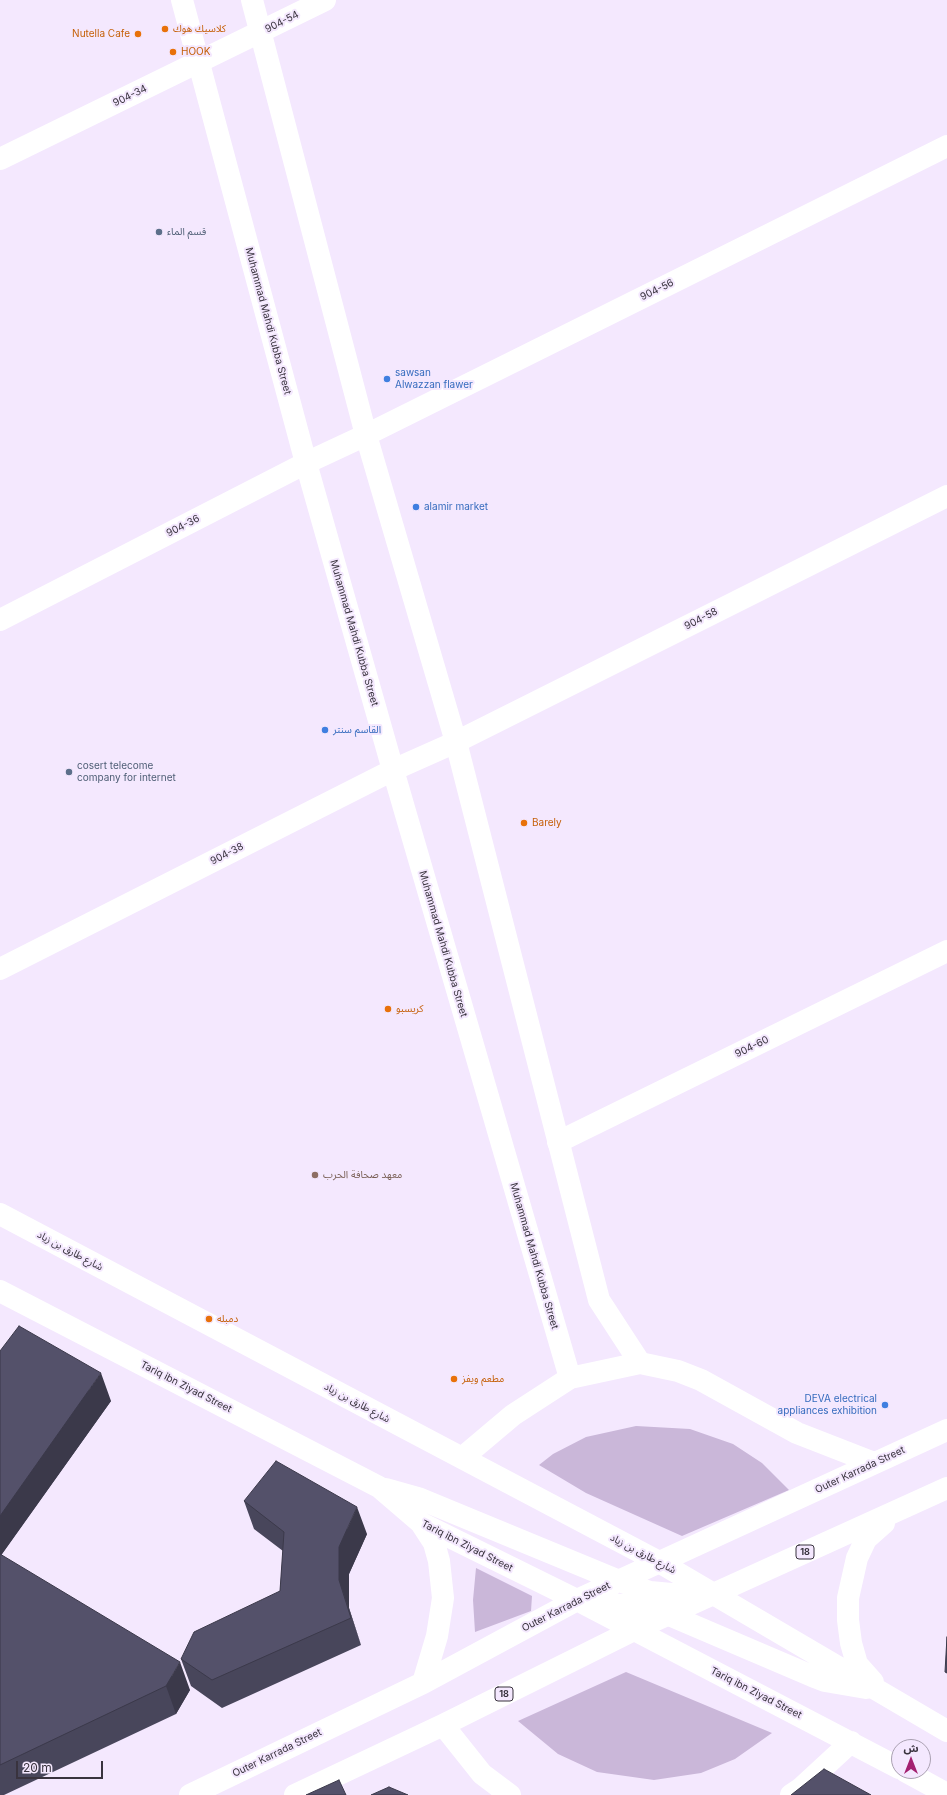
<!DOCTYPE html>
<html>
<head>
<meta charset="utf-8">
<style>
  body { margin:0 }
  #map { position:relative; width:947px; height:1795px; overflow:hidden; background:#f4e8fe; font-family:Inter,"Noto Sans Arabic",sans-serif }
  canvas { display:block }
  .north { position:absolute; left:891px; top:1739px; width:40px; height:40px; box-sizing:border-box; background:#f4e8fe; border:1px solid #a9a0b1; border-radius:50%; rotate:0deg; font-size:11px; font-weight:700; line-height:16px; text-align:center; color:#39333e }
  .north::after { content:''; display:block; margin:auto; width:14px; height:18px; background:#a32070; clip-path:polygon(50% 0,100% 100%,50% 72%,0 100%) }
  .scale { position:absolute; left:16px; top:1761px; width:87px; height:18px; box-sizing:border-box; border:2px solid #39333e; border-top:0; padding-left:5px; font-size:12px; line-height:14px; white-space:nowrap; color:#39333e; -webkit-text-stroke:3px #f4e8fe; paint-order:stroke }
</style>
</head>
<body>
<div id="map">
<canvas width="947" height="1795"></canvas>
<div class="north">ش</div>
<div class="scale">20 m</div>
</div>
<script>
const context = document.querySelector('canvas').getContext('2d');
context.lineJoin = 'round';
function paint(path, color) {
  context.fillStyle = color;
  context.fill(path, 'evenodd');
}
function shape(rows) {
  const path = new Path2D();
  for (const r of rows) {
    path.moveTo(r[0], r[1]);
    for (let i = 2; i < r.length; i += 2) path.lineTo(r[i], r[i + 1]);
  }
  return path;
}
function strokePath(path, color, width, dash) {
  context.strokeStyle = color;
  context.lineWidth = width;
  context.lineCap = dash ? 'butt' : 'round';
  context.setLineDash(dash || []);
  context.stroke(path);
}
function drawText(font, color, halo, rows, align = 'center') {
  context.font = font + ' Inter,"Noto Sans Arabic",sans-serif';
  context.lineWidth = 4;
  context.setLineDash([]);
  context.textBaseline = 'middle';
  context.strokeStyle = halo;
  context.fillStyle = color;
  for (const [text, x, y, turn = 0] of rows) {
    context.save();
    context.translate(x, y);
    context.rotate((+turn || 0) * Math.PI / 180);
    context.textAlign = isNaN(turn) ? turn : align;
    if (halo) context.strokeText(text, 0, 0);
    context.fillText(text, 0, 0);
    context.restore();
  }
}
const green = shape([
  [636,1426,690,1429,733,1444,762,1463,789,1490,682,1536,586,1493,539,1465,553,1454,586,1437],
  [476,1568,532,1596,531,1611,475,1632,473,1600],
  [626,1672,772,1733,735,1759,701,1773,654,1780,597,1772,558,1754,518,1721]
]);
const minor = shape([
  [0,159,325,0],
  [0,620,306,463,366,435,947,146],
  [0,969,393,770,456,742,947,496],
  [558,1142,947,951]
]);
const tertiary = shape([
  [182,0,306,463,393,770,570,1378],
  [252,0,366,435,456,742,599,1300,640,1363]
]);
const primary = shape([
  [0,1214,659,1562,947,1731],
  [0,1291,379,1487,421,1523,577,1600,899,1768],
  [462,1458,513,1415,570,1378,640,1363,678,1371,701,1380,797,1433,874,1463],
  [386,1489,418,1498,619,1581,650,1592,682,1595,704,1594],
  [421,1523,434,1543,439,1561,443,1598,437,1636,423,1683],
  [587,1601,638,1607,669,1615,812,1676,825,1681,866,1688],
  [873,1682,857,1664,851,1643,848,1620,848,1598,857,1558,866,1539,884,1523],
  [443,1725,482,1774,510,1795],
  [905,1771,947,1794],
  [190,1795,423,1683,577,1600,947,1430],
  [295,1795,443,1725,634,1630,947,1488],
  [791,1795,800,1789,851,1742]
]);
const wall = shape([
  [0,1351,111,1401,1,1555,190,1690,176,1714,4,1795,0,1795],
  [244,1501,367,1534,349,1574,349,1608,361,1645,222,1708,191,1686,181,1659,280,1591,283,1551,254,1529]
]);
const shadedWall = shape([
  [101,1373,111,1401,0,1557,0,1516],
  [357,1507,367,1534,349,1574,349,1608,361,1645,339,1580,339,1547],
  [180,1662,190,1690,176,1714,166,1686]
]);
const building = shape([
  [19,1326,101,1373,0,1516,0,1351,19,1326],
  [276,1461,357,1507,339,1547,339,1580,351,1618,212,1680,181,1659,194,1632,280,1591,284,1532,244,1501,276,1461],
  [0,1554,180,1662,166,1686,0,1765,0,1554],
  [947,1637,947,1673,945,1672,947,1637],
  [824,1769,871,1795,791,1795,824,1769],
  [339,1780,346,1795,306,1795,339,1780],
  [389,1787,408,1795,371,1795,389,1787]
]);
const markers = [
  [165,29,4,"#e8710a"],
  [138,34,4,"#e8710a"],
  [173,52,4,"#e8710a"],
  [159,232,4,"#5c6f8a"],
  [387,379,4,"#3f7fe0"],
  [416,507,4,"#3f7fe0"],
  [325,730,4,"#3f7fe0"],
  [69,772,4,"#5c6f8a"],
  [524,823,4,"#e8710a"],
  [388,1009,4,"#e8710a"],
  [315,1175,4,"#8d6e63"],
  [209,1319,4,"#e8710a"],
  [454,1379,4,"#e8710a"],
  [885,1405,4,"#3f7fe0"]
];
const shields = [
  [805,1552,18],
  [504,1694,18]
];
const shieldNames = [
  ["18",805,1552],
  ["18",504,1694]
];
const streetNames = [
  ["904-54",282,22,-27],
  ["904-34",130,96,-26],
  ["904-56",657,290,-26],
  ["Muhammad Mahdi Kubba Street",268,321,75],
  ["904-36",183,526,-27],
  ["904-58",701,619,-27],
  ["Muhammad Mahdi Kubba Street",354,633,74],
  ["904-38",227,854,-27],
  ["Muhammad Mahdi Kubba Street",443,944,74],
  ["904-60",752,1047,-26],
  ["شارع طارق بن زياد",70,1251,28],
  ["Muhammad Mahdi Kubba Street",534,1256,74],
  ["Tariq ibn Ziyad Street",186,1387,27],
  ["شارع طارق بن زياد",357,1403,28],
  ["Outer Karrada Street",860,1470,-25],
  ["Tariq ibn Ziyad Street",467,1546,27],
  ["شارع طارق بن زياد",643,1554,28],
  ["Outer Karrada Street",566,1607,-27],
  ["Tariq ibn Ziyad Street",756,1693,27],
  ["Outer Karrada Street",277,1753,-26]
];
const foodNames = [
  ["كلاسيك هوك",173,29],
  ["Nutella Cafe",130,34,"right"],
  ["HOOK",181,52],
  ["Barely",532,823],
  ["كريسبو",396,1009],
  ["دمبله",217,1319],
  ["مطعم ويفز",462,1379]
];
const serviceNames = [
  ["قسم الماء",167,232],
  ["cosert telecome",77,766],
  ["company for internet",77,778]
];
const shopNames = [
  ["sawsan",395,373],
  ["Alwazzan flawer",395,385],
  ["alamir market",424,507],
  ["القاسم سنتر",333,730],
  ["DEVA electrical",877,1399,"right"],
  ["appliances exhibition",877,1411,"right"]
];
const educationNames = [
  ["معهد صحافة الحرب",323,1175]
];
paint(green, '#cab7d9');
strokePath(minor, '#fff', 22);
strokePath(tertiary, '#fff', 22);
strokePath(primary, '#fff', 22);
paint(wall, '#48465b');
paint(shadedWall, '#3b394a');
paint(building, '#54516a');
strokePath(building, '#3b394a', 1);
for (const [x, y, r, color] of markers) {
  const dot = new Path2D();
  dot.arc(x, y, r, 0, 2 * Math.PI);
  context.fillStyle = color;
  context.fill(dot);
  strokePath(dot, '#f4e8fe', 1.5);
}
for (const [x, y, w] of shields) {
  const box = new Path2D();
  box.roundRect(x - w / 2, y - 7, w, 14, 3);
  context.fillStyle = '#f4e8fe';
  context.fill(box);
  strokePath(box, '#39333e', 1);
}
drawText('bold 9px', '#39333e', null, shieldNames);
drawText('10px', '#39333e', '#f4e8fe', streetNames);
drawText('10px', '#c56008', '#f4e8fe', foodNames, 'left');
drawText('10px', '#4e5e75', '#f4e8fe', serviceNames, 'left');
drawText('10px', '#366cbe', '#f4e8fe', shopNames, 'left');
drawText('10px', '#785e54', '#f4e8fe', educationNames, 'left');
</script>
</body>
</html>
